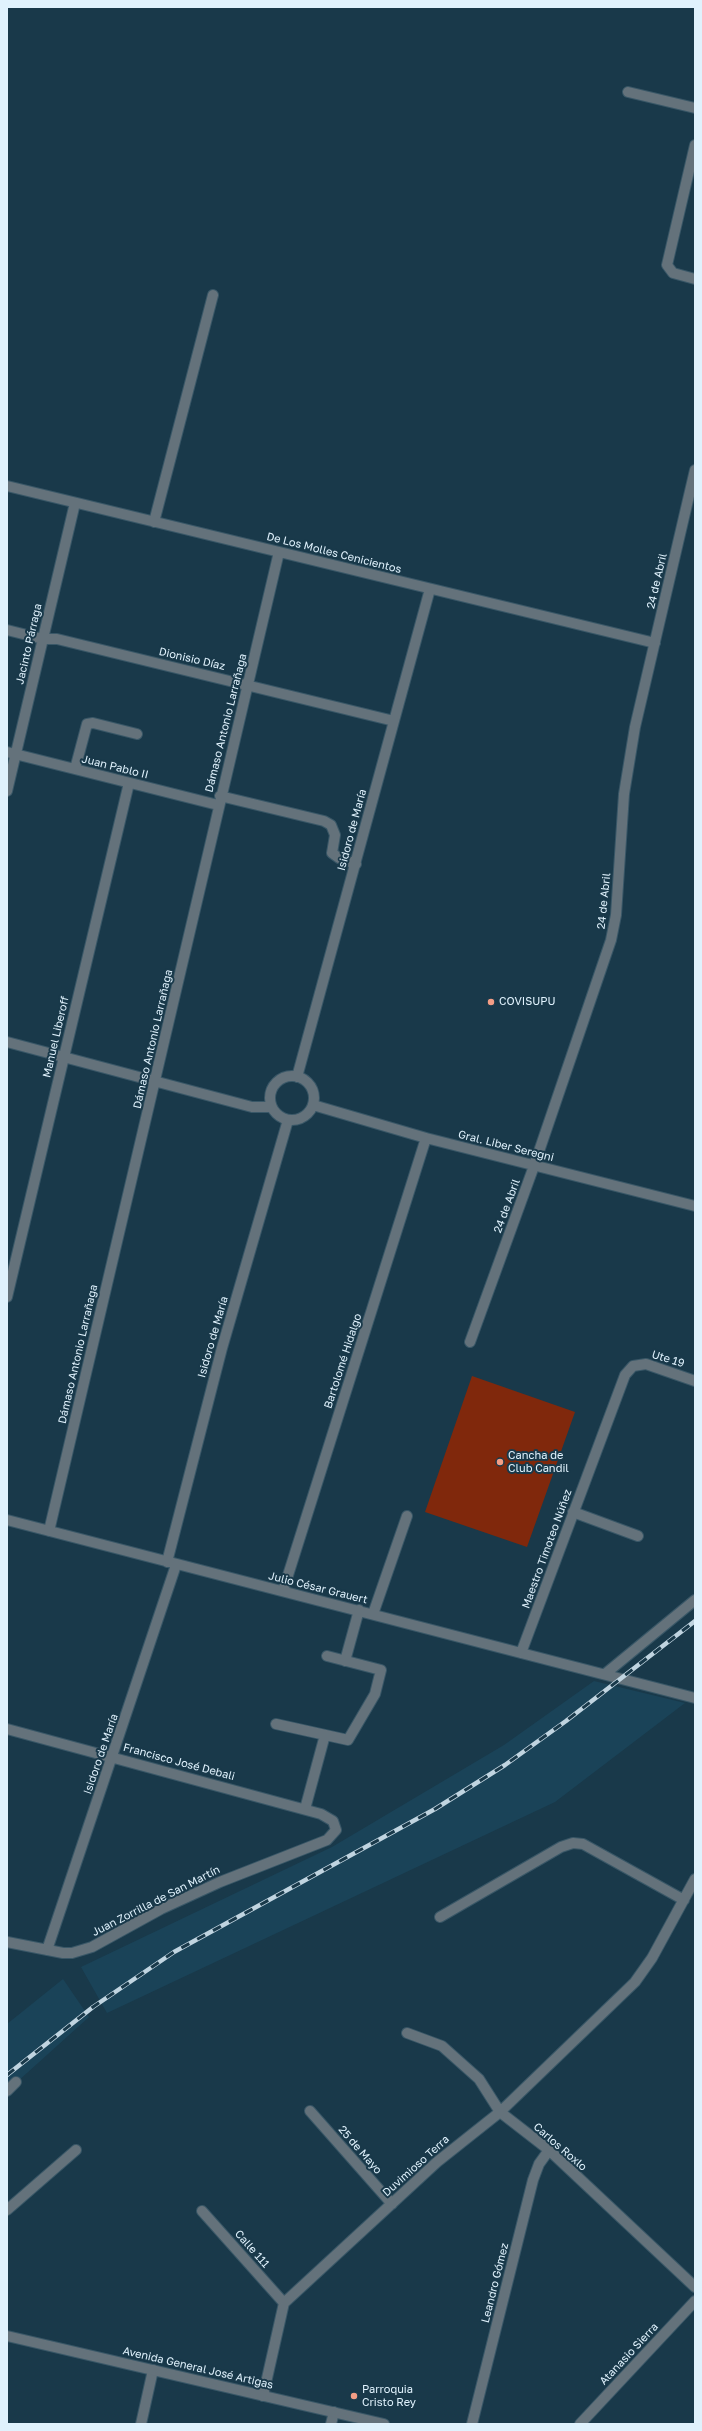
<!DOCTYPE html>
<html>
<head>
<meta charset="utf-8">
<style>
  body { margin:0 }
  #map { position:relative; width:702px; height:2431px; overflow:hidden; background:#19394a; font-family:"Golos Text",sans-serif }
  canvas { display:block }
  .frame { position:absolute; inset:0; border:8px solid #e0f2fd; pointer-events:none }
</style>
</head>
<body>
<div id="map">
<canvas width="702" height="2431"></canvas>
<div class="frame"></div>
</div>
<script>
const context = document.querySelector('canvas').getContext('2d');
context.lineJoin = 'round';
function paint(path, color) {
  context.fillStyle = color;
  context.fill(path, 'evenodd');
}
function shape(rows) {
  const path = new Path2D();
  for (const r of rows) {
    if (r.length === 3) {
      path.moveTo(r[0] + r[2], r[1]);
      path.arc(r[0], r[1], r[2], 0, 2 * Math.PI);
      continue;
    }
    path.moveTo(r[0], r[1]);
    for (let i = 2; i < r.length; i += 2) path.lineTo(r[i], r[i + 1]);
  }
  return path;
}
function strokePath(path, color, width, dash) {
  context.strokeStyle = color;
  context.lineWidth = width;
  context.lineCap = dash ? 'butt' : 'round';
  context.setLineDash(dash || []);
  context.stroke(path);
}
function drawText(font, color, halo, rows, align = 'center') {
  context.font = font + ' "Golos Text",sans-serif';
  context.lineWidth = 4;
  context.setLineDash([]);
  context.textBaseline = 'middle';
  context.strokeStyle = halo;
  context.fillStyle = color;
  for (const [text, x, y, turn = 0] of rows) {
    context.save();
    context.translate(x, y);
    context.rotate((+turn || 0) * Math.PI / 180);
    context.textAlign = isNaN(turn) ? turn : align;
    if (halo) context.strokeText(text, 0, 0);
    context.fillText(text, 0, 0);
    context.restore();
  }
}
const built = shape([
  [594,1681,685,1703,555,1802,107,2013,81,1967,332,1847,504,1745],
  [63,1979,89,2017,7,2091,7,2024]
]);
const green = shape([
  [472,1376,575,1412,527,1547,425,1512]
]);
const minor = shape([
  [628,92,695,108],
  [695,145,667,265,673,273,695,279],
  [7,486,655,643],
  [154,522,213,295],
  [7,630,43,639,57,639,394,721],
  [7,752,218,805],
  [75,769,87,724,93,723,137,734],
  [7,791,75,503],
  [220,796,324,821,331,825,335,835,332,853,339,858,356,864],
  [7,1042,252,1107,272,1107],
  [292,1098,22],
  [297,1077,430,589],
  [313,1105,426,1138,695,1206],
  [7,1297,129,783],
  [470,1342,534,1166,611,940,616,915,624,794,635,727,695,470],
  [573,1512,638,1536],
  [7,1520,695,1698],
  [49,1531,279,552],
  [167,1562,222,1348,288,1120],
  [283,1591,426,1138],
  [373,1614,407,1516],
  [521,1653,625,1375,633,1366,646,1364,695,1381],
  [345,1661,359,1610],
  [605,1674,695,1600],
  [276,1724,348,1740,375,1694,381,1670,327,1656],
  [7,1729,321,1814,333,1821,336,1830,327,1840,220,1882,161,1909,92,1947,72,1953,63,1953,7,1942],
  [305,1809,325,1735],
  [440,1917,561,1847,573,1843,583,1844,684,1900],
  [47,1950,176,1565],
  [407,2033,442,2046,479,2079,500,2112,549,2150,695,2287],
  [7,2091,16,2082],
  [310,2111,392,2204],
  [7,2210,76,2150],
  [202,2211,284,2303],
  [263,2396,284,2303,437,2162,500,2112,635,1982,652,1958,695,1879],
  [141,2424,153,2370],
  [331,2424,334,2412],
  [472,2424,533,2180,539,2164,549,2150],
  [580,2424,695,2301]
]);
const tertiary = shape([
  [7,2336,384,2424]
]);
const rail = shape([
  [7,2075,93,2007,174,1952,435,1809,505,1765,566,1721,695,1621]
]);
const markers = [
  [491,1002,4,"#f49e86"],
  [500,1462,4,"#f49e86"],
  [354,2396,4,"#f49e86"]
];
const streetNames = [
  ["De Los Molles Cenicientos",334,553,14],
  ["24 de Abril",657,581,-77],
  ["Jacinto Párraga",29,644,-77],
  ["Dionisio Díaz",192,659,13],
  ["Dámaso Antonio Larrañaga",226,723,-76],
  ["Juan Pablo II",115,767,14],
  ["Isidoro de María",352,830,-75],
  ["24 de Abril",604,901,-84],
  ["Manuel Liberoff",56,1037,-77],
  ["Dámaso Antonio Larrañaga",153,1039,-77],
  ["Gral. Liber Seregni",506,1146,14],
  ["24 de Abril",507,1206,-70],
  ["Isidoro de María",213,1337,-74],
  ["Dámaso Antonio Larrañaga",78,1354,-77],
  ["Ute 19",668,1359,17],
  ["Bartolomé Hidalgo",343,1361,-72],
  ["Maestro Timoteo Núñez",547,1549,-70],
  ["Julio César Grauert",318,1588,14],
  ["Isidoro de María",101,1754,-71],
  ["Francisco José Debali",179,1762,15],
  ["Juan Zorrilla de San Martín",156,1901,-27],
  ["Carlos Roxlo",560,2147,41],
  ["25 de Mayo",360,2150,49],
  ["Duvimioso Terra",416,2166,-42],
  ["Calle 111",252,2249,49],
  ["Leandro Gómez",495,2283,-76],
  ["Atanasio Sierra",629,2354,-47],
  ["Avenida General José Artigas",198,2368,13]
];
const poiNames = [
  ["COVISUPU",499,1002],
  ["Cancha de",508,1456],
  ["Club Candil",508,1469],
  ["Parroquia",362,2390],
  ["Cristo Rey",362,2403]
];
paint(built, '#1a4358');
paint(green, '#80280c');
strokePath(minor, '#395767', 12);
strokePath(tertiary, '#395767', 12);
strokePath(minor, '#64727b', 10);
strokePath(tertiary, '#64727b', 10);
strokePath(rail, '#c0d4e0', 4.5);
strokePath(rail, '#19394a', 3, [9]);
for (const [x, y, r, color] of markers) {
  const dot = new Path2D();
  dot.arc(x, y, r, 0, 2 * Math.PI);
  context.fillStyle = color;
  context.fill(dot);
  strokePath(dot, '#19394a', 1.5);
}
drawText('11px', '#e0f2fd', '#19394a', streetNames);
drawText('11px', '#e0f2fd', '#19394a', poiNames, 'left');
</script>
</body>
</html>
